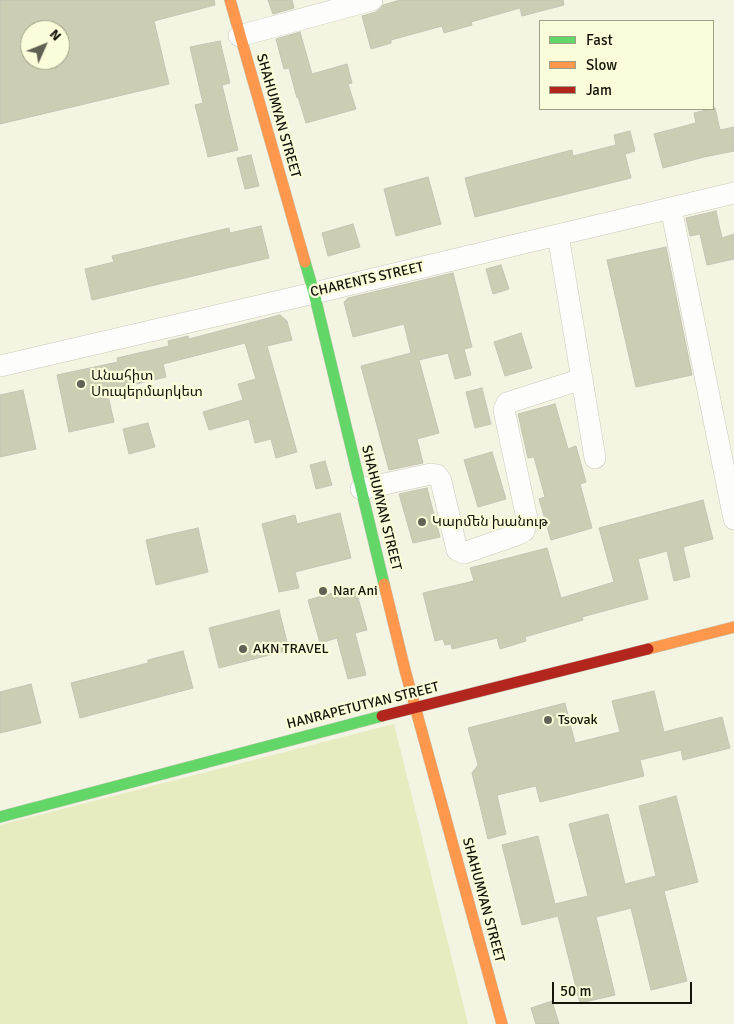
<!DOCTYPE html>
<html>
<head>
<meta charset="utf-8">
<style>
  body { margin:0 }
  #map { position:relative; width:734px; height:1024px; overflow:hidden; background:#f3f4e2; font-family:Signika,sans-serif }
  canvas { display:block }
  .legend { position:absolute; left:539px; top:20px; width:175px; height:90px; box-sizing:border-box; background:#fafcda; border:1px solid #9e9f86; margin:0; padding:6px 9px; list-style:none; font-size:15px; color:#141408 }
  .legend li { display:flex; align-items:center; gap:10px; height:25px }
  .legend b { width:25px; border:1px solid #9e9f86 }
  .north { position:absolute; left:20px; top:20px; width:50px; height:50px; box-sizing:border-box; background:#fafcda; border:1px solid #9e9f86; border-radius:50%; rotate:46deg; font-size:14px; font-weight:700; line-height:20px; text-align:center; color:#141408 }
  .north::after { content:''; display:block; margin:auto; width:18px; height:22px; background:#626254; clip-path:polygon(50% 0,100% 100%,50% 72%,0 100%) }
  .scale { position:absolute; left:552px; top:982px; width:140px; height:22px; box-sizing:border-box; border:2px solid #141408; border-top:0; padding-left:6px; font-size:15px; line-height:18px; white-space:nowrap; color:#141408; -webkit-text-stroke:4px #fafcda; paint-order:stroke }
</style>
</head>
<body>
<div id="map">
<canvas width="734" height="1024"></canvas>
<ul class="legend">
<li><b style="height:6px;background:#63d668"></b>Fast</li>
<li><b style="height:6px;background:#ff974d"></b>Slow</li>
<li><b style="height:6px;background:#b3261e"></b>Jam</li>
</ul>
<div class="north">N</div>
<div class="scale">50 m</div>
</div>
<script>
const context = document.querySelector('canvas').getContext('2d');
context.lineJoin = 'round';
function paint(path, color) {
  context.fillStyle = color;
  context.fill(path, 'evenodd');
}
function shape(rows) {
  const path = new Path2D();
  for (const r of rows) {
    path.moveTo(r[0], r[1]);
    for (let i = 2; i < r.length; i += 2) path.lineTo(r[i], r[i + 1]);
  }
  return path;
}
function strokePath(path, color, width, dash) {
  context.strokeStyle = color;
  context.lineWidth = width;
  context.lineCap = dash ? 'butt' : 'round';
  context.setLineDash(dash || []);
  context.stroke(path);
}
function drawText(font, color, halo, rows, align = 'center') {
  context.font = font + ' Signika,"Noto Sans Armenian",sans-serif';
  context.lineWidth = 4.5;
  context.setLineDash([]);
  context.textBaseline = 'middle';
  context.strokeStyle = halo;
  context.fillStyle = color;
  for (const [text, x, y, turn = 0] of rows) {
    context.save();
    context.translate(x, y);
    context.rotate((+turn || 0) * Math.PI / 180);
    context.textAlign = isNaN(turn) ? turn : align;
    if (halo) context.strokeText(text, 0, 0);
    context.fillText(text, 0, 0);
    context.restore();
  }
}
const green = shape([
  [394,724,468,1024,0,1024,0,825]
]);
const building = shape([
  [0,0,214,0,215,5,154,21,169,84,0,124,0,0],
  [30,30,60,30,60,60,30,60,30,30],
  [268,0,292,0,294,8,273,14,268,0],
  [400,0,563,0,564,5,522,16,520,8,471,22,472,25,444,33,442,26,391,40,391,43,371,49,362,16,376,12,380,9,383,5,400,0],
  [300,32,312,74,347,64,352,83,348,84,356,109,306,123,298,97,297,98,289,68,284,69,276,39,300,32],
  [220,41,230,83,222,85,238,150,208,157,195,105,203,103,190,47,220,41],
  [715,108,720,130,734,127,734,151,704,157,663,168,654,134,696,123,694,113,715,108],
  [630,131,635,151,625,154,631,178,475,217,465,178,572,150,573,156,616,145,614,135,630,131],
  [251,155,259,186,245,189,237,158,251,155],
  [428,177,441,224,396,236,384,189,428,177],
  [716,211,722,238,734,234,734,259,707,265,700,234,690,236,686,218,716,211],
  [353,224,360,247,328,256,322,233,353,224],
  [261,226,269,258,92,300,85,269,114,262,112,256,229,228,230,233,261,226],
  [666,247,692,375,636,387,607,260,666,247],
  [501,265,509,289,493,294,486,269,501,265],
  [453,273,472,347,464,349,471,375,455,379,448,353,419,360,439,433,417,439,423,463,389,470,361,366,411,353,404,324,353,337,344,302,348,298,453,273],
  [280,315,287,321,292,340,267,346,297,452,276,458,271,439,255,443,249,419,209,430,203,412,243,400,238,384,256,379,245,343,163,364,166,377,107,391,114,422,69,432,57,375,118,362,117,358,169,346,168,341,188,336,189,339,280,315],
  [521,333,532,368,505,376,494,342,521,333],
  [482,388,491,424,475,428,466,392,482,388],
  [23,390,36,449,0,457,0,395,23,390],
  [555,404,568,449,576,446,586,482,580,484,592,528,551,540,539,499,545,497,534,457,528,458,518,414,555,404],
  [148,423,155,447,129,454,123,429,148,423],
  [492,452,506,499,478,507,464,460,492,452],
  [325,461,332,485,316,489,310,465,325,461],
  [427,488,440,537,413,543,399,494,427,488],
  [703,500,713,539,683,547,690,577,674,581,667,551,638,559,648,599,582,617,583,620,525,637,526,641,500,649,497,638,452,649,451,644,445,645,443,639,435,641,423,593,474,581,470,568,547,548,561,598,614,582,599,528,703,500],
  [340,513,351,558,295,572,299,588,279,592,262,524,295,515,297,524,340,513],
  [198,528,208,572,156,585,146,540,198,528],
  [355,587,367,630,355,633,366,675,348,679,337,638,320,643,308,600,355,587],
  [279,610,289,650,219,668,209,628,279,610],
  [183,651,193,688,80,718,71,683,148,663,148,660,183,651],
  [31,684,41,723,0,733,0,692,31,684],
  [654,691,664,732,722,717,730,748,683,760,681,750,640,760,644,776,540,802,536,786,497,795,506,834,488,839,472,773,478,765,468,728,565,703,575,743,620,732,612,701,654,691],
  [676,796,698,882,664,891,687,981,651,990,631,908,596,917,615,995,580,1003,558,916,522,925,502,845,538,836,555,904,588,896,569,824,608,814,625,884,656,876,639,806,676,796],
  [552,1001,559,1024,536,1024,531,1008,552,1001]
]);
const street = shape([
  [239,36,372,0],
  [671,208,734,519],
  [558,235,595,458],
  [0,366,314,293,734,193],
  [361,489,431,474,437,475,441,481,457,550,464,553,516,535,524,531,527,519,504,410,507,403,582,379]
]);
const fast = shape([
  [305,262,314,293,384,584],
  [0,817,382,716]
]);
const slow = shape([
  [230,0,305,262],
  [384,584,405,670,502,1024],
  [648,649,734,627]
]);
const jam = shape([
  [382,716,648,649]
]);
const markers = [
  [81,384,5,"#626254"],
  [422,522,5,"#626254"],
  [323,591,5,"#626254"],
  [243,649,5,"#626254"],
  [548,720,5,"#626254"]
];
const streetNames = [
  ["SHAHUMYAN STREET",278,116,74],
  ["CHARENTS STREET",367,280,-13],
  ["SHAHUMYAN STREET",381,508,76],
  ["HANRAPETUTYAN STREET",363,706,-14],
  ["SHAHUMYAN STREET",483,900,75]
];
const poiNames = [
  ["Անահիտ",91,376],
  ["Սուպերմարկետ",91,392],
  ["Կարմեն խանութ",432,522],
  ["Nar Ani",333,591],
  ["AKN TRAVEL",253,649],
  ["Tsovak",558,720]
];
paint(green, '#e8eac0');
paint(building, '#ccceb3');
strokePath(building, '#c4c4b6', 1);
strokePath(street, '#c9c9bb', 22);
strokePath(fast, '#c9c9bb', 12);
strokePath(slow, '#c9c9bb', 12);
strokePath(jam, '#c9c9bb', 12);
strokePath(street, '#fdfdfb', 21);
strokePath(fast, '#63d668', 11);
strokePath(slow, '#ff974d', 11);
strokePath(jam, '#b3261e', 11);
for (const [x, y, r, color] of markers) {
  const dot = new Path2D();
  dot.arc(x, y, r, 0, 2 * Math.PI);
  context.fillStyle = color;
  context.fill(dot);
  strokePath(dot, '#fafcda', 2);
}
drawText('14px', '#141408', '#fafcda', streetNames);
drawText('14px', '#141408', '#fafcda', poiNames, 'left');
</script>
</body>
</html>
